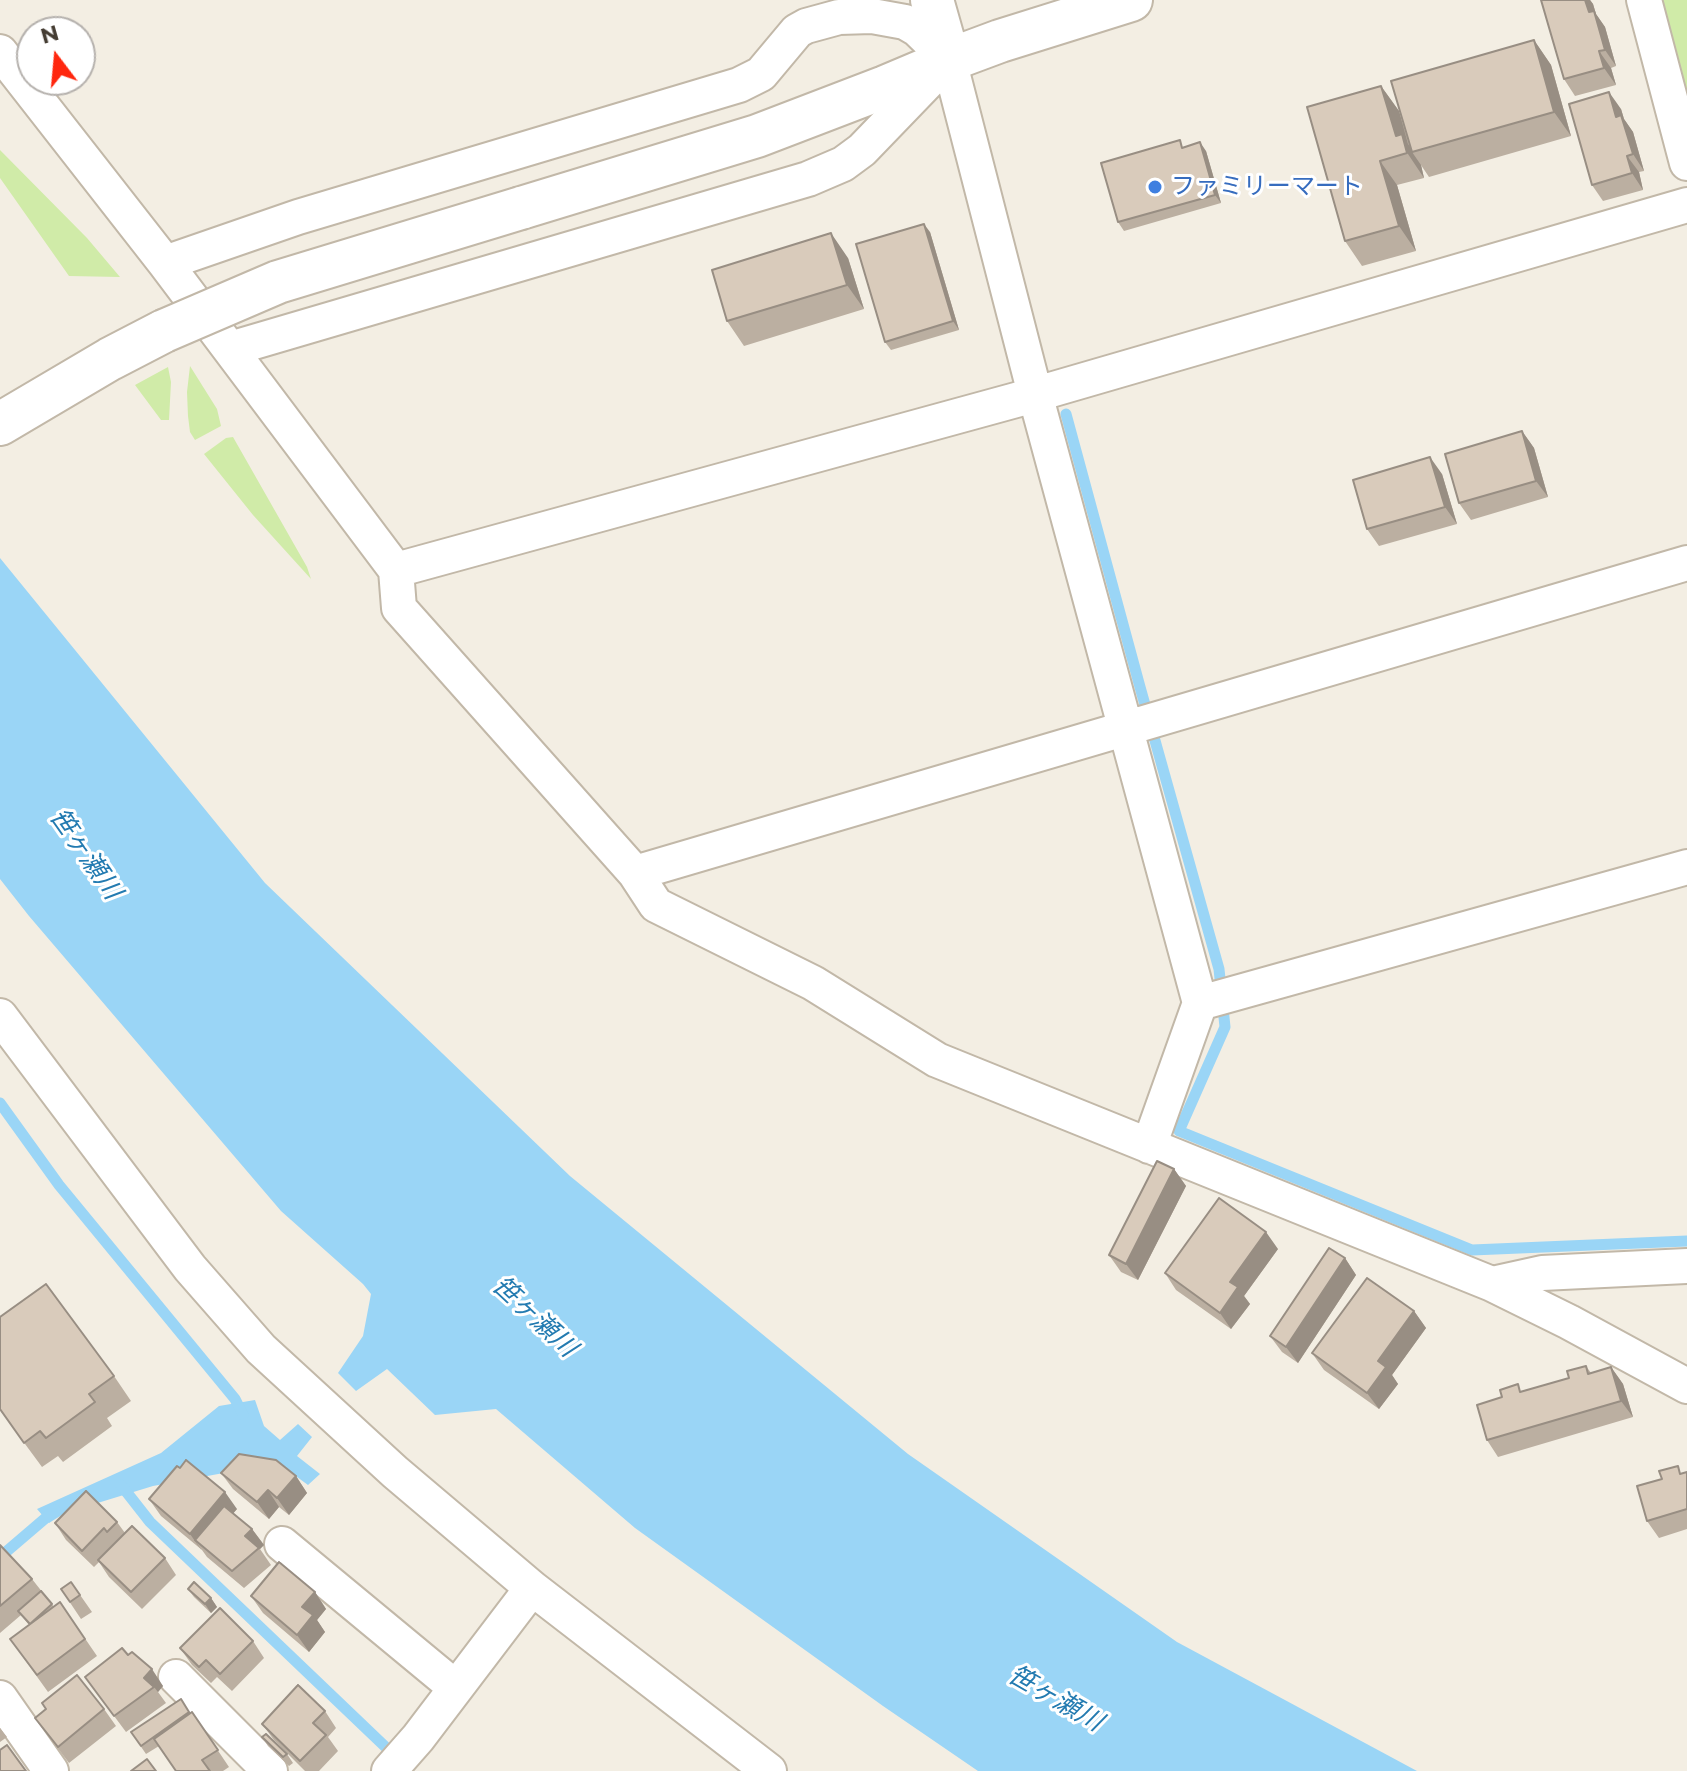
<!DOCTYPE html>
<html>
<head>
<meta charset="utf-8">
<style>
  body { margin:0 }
  #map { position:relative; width:1687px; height:1771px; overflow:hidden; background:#f3eee3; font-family:Montserrat,sans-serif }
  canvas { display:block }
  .north { position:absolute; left:16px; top:16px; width:80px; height:80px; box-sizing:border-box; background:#fff; border:2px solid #b5b1ad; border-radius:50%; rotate:344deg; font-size:22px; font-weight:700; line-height:32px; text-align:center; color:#453d33 }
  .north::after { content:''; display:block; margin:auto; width:28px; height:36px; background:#ff270e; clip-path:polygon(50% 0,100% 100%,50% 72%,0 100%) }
</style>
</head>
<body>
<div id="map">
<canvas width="1687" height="1771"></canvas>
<div class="north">N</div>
</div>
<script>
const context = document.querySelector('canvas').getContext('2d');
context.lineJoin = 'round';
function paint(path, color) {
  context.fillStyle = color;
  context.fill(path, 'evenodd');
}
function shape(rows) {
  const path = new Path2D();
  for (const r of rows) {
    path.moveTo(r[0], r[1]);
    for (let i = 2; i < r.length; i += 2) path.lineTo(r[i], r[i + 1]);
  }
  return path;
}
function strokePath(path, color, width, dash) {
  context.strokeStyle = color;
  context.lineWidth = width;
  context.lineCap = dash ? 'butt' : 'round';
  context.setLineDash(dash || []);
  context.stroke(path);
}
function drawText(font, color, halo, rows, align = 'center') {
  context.font = font + ' Montserrat,"Noto Sans JP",sans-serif';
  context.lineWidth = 6;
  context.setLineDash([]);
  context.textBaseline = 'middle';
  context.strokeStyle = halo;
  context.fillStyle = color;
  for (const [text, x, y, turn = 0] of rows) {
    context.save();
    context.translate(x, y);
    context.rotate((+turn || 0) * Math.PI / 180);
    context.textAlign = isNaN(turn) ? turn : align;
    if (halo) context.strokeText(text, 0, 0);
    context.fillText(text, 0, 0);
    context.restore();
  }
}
const green = shape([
  [1660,0,1687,0,1687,104],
  [0,150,87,238,120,277,69,276,0,178],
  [190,366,217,409,221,426,195,440,190,432,188,416,187,392],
  [168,367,171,382,169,420,161,420,135,385],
  [233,437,307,567,311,579,253,515,204,454,226,438]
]);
const water = shape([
  [0,558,265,883,570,1176,908,1454,1177,1642,1417,1771,978,1771,883,1706,635,1528,496,1409,435,1415,387,1369,356,1391,338,1373,363,1336,371,1294,363,1284,281,1211,29,916,0,879],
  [255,1400,264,1426,280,1440,298,1424,312,1437,297,1456,320,1474,308,1485,278,1463,153,1486,65,1513,49,1523,37,1509,161,1453,219,1406]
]);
const stream = shape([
  [1066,414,1140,687,1219,969,1225,1027,1179,1131,1472,1250,1687,1241],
  [0,1103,59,1185,235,1399,243,1415],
  [121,1485,150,1522,396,1757],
  [0,1557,55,1510]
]);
const minor = shape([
  [1644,0,1687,163],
  [0,52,165,263,396,570,399,608,635,873,656,905,813,983,937,1060,1492,1284,1569,1322,1687,1386],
  [165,263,298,217,739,85,761,74,797,31,806,26,839,17,872,16,905,22,917,29,949,60,1035,394,1200,1003,1149,1146],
  [230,349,808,179,843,164,862,150,942,67],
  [396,570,1016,400,1687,205],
  [635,873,1687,563],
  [1200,1003,1687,867],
  [0,1016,190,1268,261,1349,395,1472,532,1588,769,1771],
  [1492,1284,1542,1273,1687,1266],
  [282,1544,456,1688],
  [176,1677,270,1771],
  [0,1698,51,1771],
  [389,1771,418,1738,532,1588]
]);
const tertiary = shape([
  [932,0,949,60],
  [521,208,757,136,885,87,949,60,1000,41,1131,0],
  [0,424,110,359,164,331]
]);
const tertiaryBridge = shape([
  [164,331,278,282,521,208]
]);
const wall = shape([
  [1541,0,1590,0,1593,4,1596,14,1605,27,1616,66,1611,68,1616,85,1575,96,1564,79],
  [1534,40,1551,65,1571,136,1429,177,1421,165,1424,178,1397,185,1416,251,1362,266,1345,241,1381,86,1399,111,1410,146],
  [1621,109,1624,119,1633,132,1644,171,1639,172,1643,190,1603,201,1592,185],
  [1185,147,1206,151,1221,203,1124,231,1118,222],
  [930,232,959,330,891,350,885,342],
  [848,258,864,309,744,346,727,321],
  [1522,431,1534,448,1548,497,1471,520,1459,503],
  [1442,474,1457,524,1379,546,1367,529],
  [1174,1169,1186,1186,1138,1280,1121,1272,1109,1255],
  [1278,1249,1244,1296,1250,1304,1231,1329,1176,1290,1165,1273],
  [1345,1258,1356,1275,1298,1363,1282,1352,1270,1336],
  [1414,1311,1426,1328,1392,1375,1398,1384,1379,1409,1324,1370,1312,1353],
  [0,1317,114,1376,131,1401,107,1418,112,1426,63,1462,58,1456,42,1467,0,1410],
  [1586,1366,1591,1373,1611,1367,1623,1384,1633,1417,1498,1457,1487,1440,1523,1391,1569,1378],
  [1687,1472,1687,1529,1659,1538,1647,1521,1662,1479],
  [221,1473,296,1476,307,1493,289,1515,279,1507,269,1519,233,1489],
  [149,1499,237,1509,233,1513,252,1529,264,1545,260,1549,271,1565,244,1588,207,1557,202,1550,161,1516],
  [117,1522,125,1533,165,1558,176,1575,142,1609,109,1577,99,1562,94,1567,66,1540,55,1523],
  [0,1545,32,1579,54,1607,60,1602,97,1656,48,1692,10,1639,29,1625,21,1615,0,1633],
  [71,1582,92,1612,81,1619,61,1589],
  [188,1589,211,1598,217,1607,211,1613,194,1597],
  [315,1592,326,1609,317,1620,325,1632,309,1652,263,1613,251,1596],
  [253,1641,264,1658,232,1691,217,1677,211,1683,192,1665,180,1648],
  [128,1655,163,1686,158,1692,166,1703,126,1732,85,1677],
  [181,1699,190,1713,192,1712,229,1767,223,1771,176,1771,159,1746,146,1754,131,1732],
  [104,1709,116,1726,69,1763,35,1718],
  [325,1711,336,1728,328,1737,338,1751,319,1771,305,1771,274,1740,262,1724],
  [0,1728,7,1737,0,1742],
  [262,1737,287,1754,293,1763,289,1766,268,1746]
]);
const shadedWall = shape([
  [1585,0,1590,0,1593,4,1596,14,1605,27,1616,66,1605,50,1589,12],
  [1534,40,1551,65,1571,136,1554,112],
  [1599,51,1611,68,1616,85,1604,68],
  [1381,86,1399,111,1408,144,1414,152,1412,152,1421,165,1424,178,1396,136],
  [1609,92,1621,109,1624,119,1633,132,1644,171,1633,154,1616,117],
  [1200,142,1206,151,1221,203,1215,195],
  [1627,156,1639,172,1643,190,1632,173],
  [1380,161,1397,185,1416,251,1399,226],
  [924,224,930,232,959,330,953,321],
  [831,233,848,258,864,309,847,285],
  [1522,431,1534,448,1548,497,1536,481],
  [1430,457,1442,474,1457,524,1445,507],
  [1174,1169,1186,1186,1138,1280,1126,1264],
  [1266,1232,1278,1249,1244,1296,1250,1304,1231,1329,1220,1313,1230,1282],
  [1345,1258,1356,1275,1298,1363,1286,1347],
  [1414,1311,1426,1328,1392,1375,1398,1384,1379,1409,1367,1393,1378,1361],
  [1611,1367,1623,1384,1633,1417,1621,1401],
  [296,1476,307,1493,289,1515,277,1498],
  [268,1490,279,1507,269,1519,257,1502],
  [225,1492,237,1509,204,1548,195,1540,202,1551,190,1534],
  [252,1529,264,1545,260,1549,245,1536],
  [315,1592,326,1609,317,1620,325,1632,309,1652,297,1635,302,1607],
  [211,1598,217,1607,211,1613,205,1604],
  [152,1669,163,1686,158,1692,154,1687,144,1678]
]);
const building = shape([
  [1541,0,1585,0,1589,12,1594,11,1605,50,1599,51,1604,68,1564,79,1541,0],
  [1534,40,1554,112,1412,152,1391,81,1534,40],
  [1381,86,1396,136,1402,134,1407,153,1380,161,1399,226,1345,241,1307,107,1381,86],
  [1609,92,1616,117,1621,115,1633,154,1627,156,1632,173,1592,185,1569,104,1609,92],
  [1180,140,1182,148,1200,142,1215,195,1118,222,1101,163,1180,140],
  [924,224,953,321,885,342,856,244,924,224],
  [831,233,847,285,727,321,712,270,831,233],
  [1522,431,1536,481,1459,503,1445,454,1522,431],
  [1430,457,1445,507,1367,529,1353,480,1430,457],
  [1157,1161,1174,1169,1126,1264,1109,1255,1157,1161],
  [1219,1198,1266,1232,1230,1282,1238,1287,1220,1313,1165,1273,1219,1198],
  [1329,1248,1345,1258,1286,1347,1270,1336,1329,1248],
  [1367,1278,1414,1311,1378,1361,1386,1367,1367,1393,1312,1353,1367,1278],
  [46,1284,114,1376,89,1394,95,1402,46,1438,40,1431,24,1443,0,1409,0,1317,46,1284],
  [1586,1366,1588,1374,1611,1367,1621,1401,1487,1440,1477,1405,1502,1397,1500,1390,1518,1384,1520,1392,1569,1378,1567,1371,1586,1366],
  [239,1454,276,1460,296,1476,277,1498,268,1490,257,1502,221,1473,239,1454],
  [186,1460,225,1492,190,1534,149,1499,177,1466,180,1468,186,1460],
  [1678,1466,1680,1474,1687,1472,1687,1509,1647,1521,1637,1486,1662,1479,1659,1471,1678,1466],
  [86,1491,117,1522,107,1532,104,1528,82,1551,55,1523,86,1491],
  [224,1506,252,1529,245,1536,259,1548,232,1571,195,1540,224,1506],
  [132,1526,165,1558,131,1592,98,1560,132,1526],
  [0,1545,32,1579,0,1606,0,1545],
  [279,1562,315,1592,302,1607,313,1615,297,1635,251,1596,279,1562],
  [71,1582,80,1595,70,1602,61,1589,71,1582],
  [194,1582,211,1598,205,1604,188,1589,194,1582],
  [41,1591,52,1604,30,1624,18,1611,41,1591],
  [60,1602,85,1639,37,1675,10,1639,60,1602],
  [220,1608,253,1641,220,1674,206,1660,199,1667,180,1648,220,1608],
  [122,1648,128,1655,132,1652,152,1669,144,1678,154,1687,114,1716,85,1677,122,1648],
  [77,1675,104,1709,58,1747,35,1718,46,1709,42,1703,77,1675],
  [298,1685,325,1711,313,1723,326,1735,300,1761,262,1724,298,1685],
  [181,1699,189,1712,141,1746,131,1732,181,1699],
  [192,1712,218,1750,202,1760,210,1771,176,1771,154,1739,192,1712],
  [266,1734,287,1754,283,1757,262,1737,266,1734],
  [7,1745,26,1771,0,1771,0,1750,7,1745],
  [147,1759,156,1771,131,1771,147,1759]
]);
const markers = [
  [1155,187,8,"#3f7fe0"]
];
const shopNames = [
  ["ファミリーマート",1171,187]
];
const waterNames = [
  ["笹ヶ瀬川",85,854,55],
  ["笹ヶ瀬川",534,1317,43],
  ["笹ヶ瀬川",1055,1699,30]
];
paint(green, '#d0eba8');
paint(water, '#9ad5f6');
strokePath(stream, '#9ad5f6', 11);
strokePath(minor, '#c2b8a8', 38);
strokePath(tertiary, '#c2b8a8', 46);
strokePath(minor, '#fff', 34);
strokePath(tertiary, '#fff', 42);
strokePath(tertiaryBridge, '#c2b8a8', 46, []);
strokePath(tertiaryBridge, '#fff', 42);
paint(wall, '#bbafa1');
paint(shadedWall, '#988e83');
paint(building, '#d9cbbb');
strokePath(building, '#988e83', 2);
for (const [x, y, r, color] of markers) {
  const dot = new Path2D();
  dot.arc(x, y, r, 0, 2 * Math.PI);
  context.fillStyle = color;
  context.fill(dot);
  strokePath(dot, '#fff', 3);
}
drawText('24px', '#366cbe', '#fff', shopNames, 'left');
drawText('italic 26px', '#237bb1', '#fff', waterNames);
</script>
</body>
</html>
